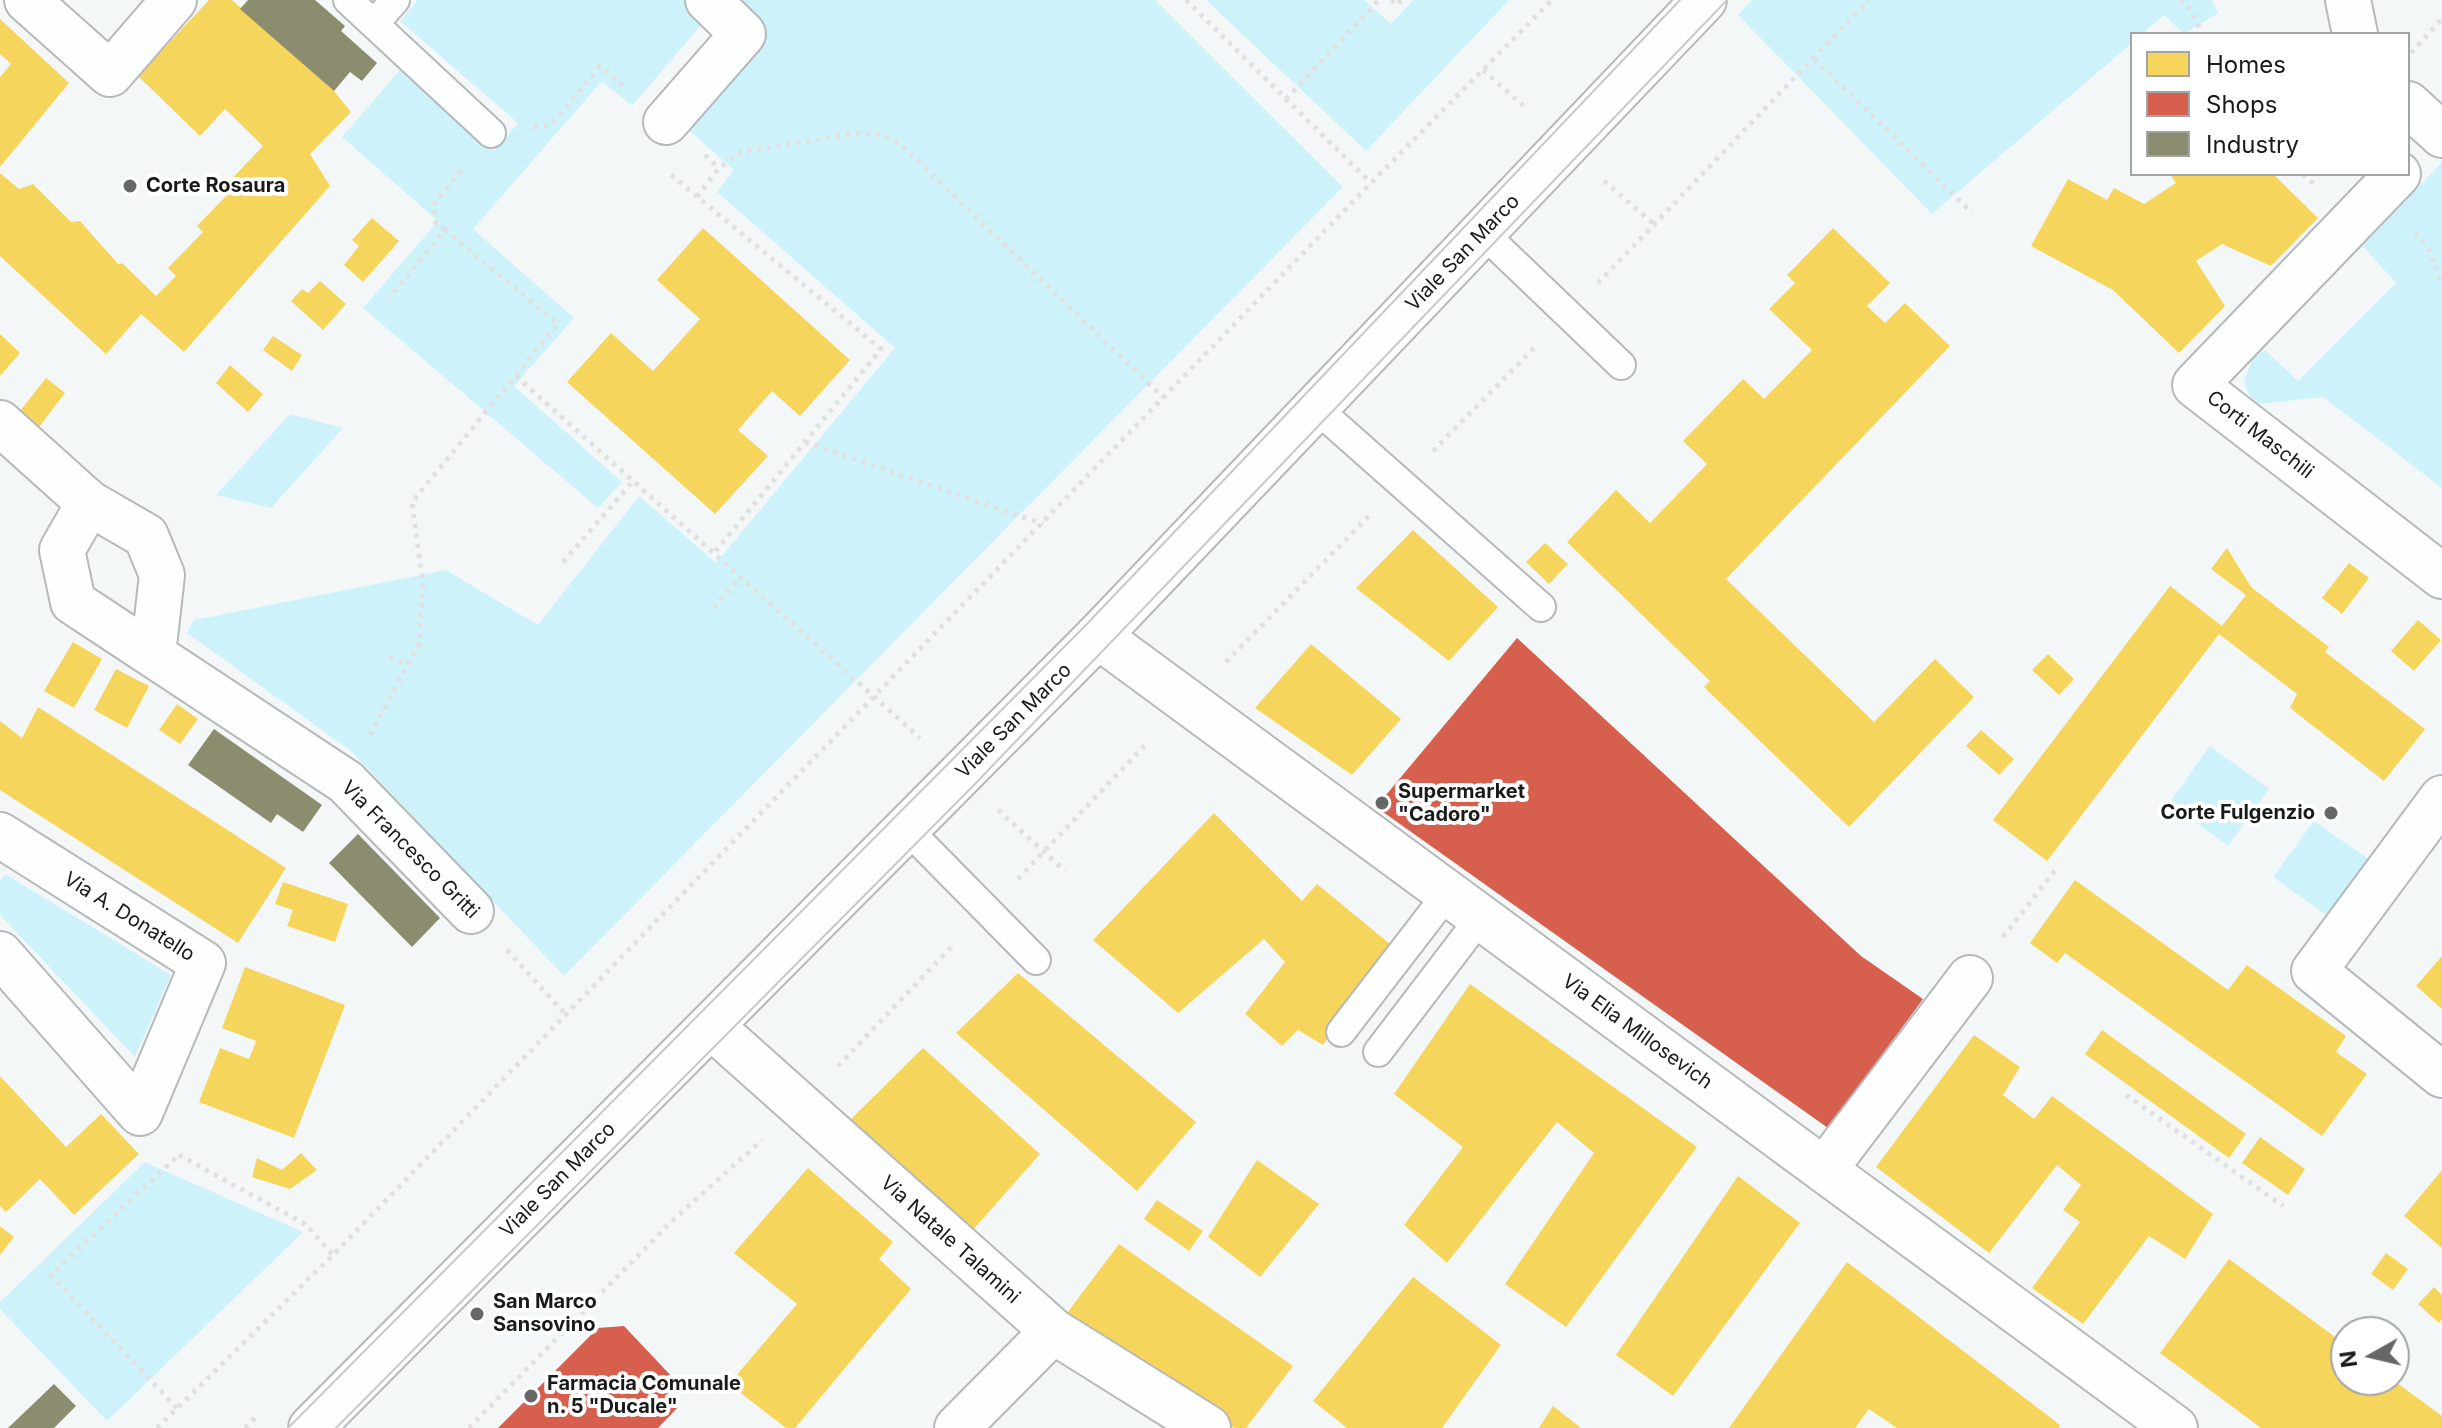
<!DOCTYPE html>
<html>
<head>
<meta charset="utf-8">
<style>
  body { margin:0 }
  #map { position:relative; width:2442px; height:1428px; overflow:hidden; background:#f4f7f8; font-family:Inter,sans-serif }
  canvas { display:block }
  .legend { position:absolute; left:2130px; top:32px; width:280px; height:144px; box-sizing:border-box; background:#fff; border:2px solid #a3a4a4; margin:0; padding:10px 14px; list-style:none; font-size:24px; color:#191b1b }
  .legend li { display:flex; align-items:center; gap:16px; height:40px }
  .legend b { width:40px; border:2px solid #a3a4a4 }
  .north { position:absolute; left:2330px; top:1316px; width:80px; height:80px; box-sizing:border-box; background:#fff; border:2px solid #a3a4a4; border-radius:50%; rotate:262deg; font-size:22px; font-weight:700; line-height:32px; text-align:center; color:#191b1b }
  .north::after { content:''; display:block; margin:auto; width:28px; height:36px; background:#666868; clip-path:polygon(50% 0,100% 100%,50% 72%,0 100%) }
</style>
</head>
<body>
<div id="map">
<canvas width="2442" height="1428"></canvas>
<ul class="legend">
<li><b style="height:22px;background:#f6d55c"></b>Homes</li>
<li><b style="height:22px;background:#d6604d"></b>Shops</li>
<li><b style="height:22px;background:#8c8c6e"></b>Industry</li>
</ul>
<div class="north">N</div>
</div>
<script>
const context = document.querySelector('canvas').getContext('2d');
context.lineJoin = 'round';
function paint(path, color) {
  context.fillStyle = color;
  context.fill(path, 'evenodd');
}
function shape(rows) {
  const path = new Path2D();
  for (const r of rows) {
    path.moveTo(r[0], r[1]);
    for (let i = 2; i < r.length; i += 2) path.lineTo(r[i], r[i + 1]);
  }
  return path;
}
function strokePath(path, color, width, dash) {
  context.strokeStyle = color;
  context.lineWidth = width;
  context.lineCap = dash ? 'butt' : 'round';
  context.setLineDash(dash || []);
  context.stroke(path);
}
function drawText(font, color, halo, rows, align = 'center') {
  context.font = font + ' Inter,sans-serif';
  context.lineWidth = 8;
  context.setLineDash([]);
  context.textBaseline = 'middle';
  context.strokeStyle = halo;
  context.fillStyle = color;
  for (const [text, x, y, turn = 0] of rows) {
    context.save();
    context.translate(x, y);
    context.rotate((+turn || 0) * Math.PI / 180);
    context.textAlign = isNaN(turn) ? turn : align;
    if (halo) context.strokeText(text, 0, 0);
    context.fillText(text, 0, 0);
    context.restore();
  }
}
const green = shape([
  [418,0,689,0,708,17,632,106,602,81,473,229,574,318,514,386,622,482,598,508,363,308,438,221,342,137,400,70,494,151,518,123,400,21],
  [727,0,1155,0,1343,187,564,976,351,751,187,633,194,620,446,570,538,625,639,496,716,563,895,348,717,192,734,170,686,128],
  [1206,0,1364,0,1391,24,1413,0,1509,0,1366,151],
  [1752,0,2212,0,2218,13,2184,34,2164,15,2142,34,2132,34,2132,43,1932,214,1738,15],
  [2442,162,2442,488,2323,397,2259,404,2249,395,2244,381,2253,358,2265,350,2298,381,2396,283,2363,246],
  [290,414,343,428,271,508,216,495],
  [2210,746,2269,789,2228,846,2169,803],
  [2314,821,2374,863,2333,920,2273,877],
  [5,874,171,975,135,1057,0,915,0,881],
  [145,1162,303,1232,107,1421,0,1309,0,1302]
]);
const homes = shape([
  [209,0,232,0,334,91,351,112,310,154,330,186,184,352,141,314,106,354,0,256,0,173,19,189,33,184,71,222,80,221,118,264,122,263,156,296,176,276,168,268,203,232,197,226,229,193,223,188,263,146,225,109,200,136,138,76],
  [0,19,69,83,0,167,0,77,11,64,0,54],
  [2170,174,2273,174,2318,218,2271,266,2222,244,2196,261,2225,306,2179,353,2113,290,2031,246,2068,179,2107,200,2114,188,2144,204,2176,183],
  [372,218,399,241,363,282,344,265,359,246,352,240],
  [703,228,850,360,800,416,772,391,738,430,768,456,715,514,567,382,611,333,653,371,700,319,657,280],
  [1833,228,1890,283,1867,306,1885,323,1905,303,1950,346,1726,579,1874,722,1935,659,1974,697,1849,827,1704,687,1710,681,1567,542,1616,490,1650,523,1707,464,1683,441,1743,379,1764,399,1812,350,1769,309,1795,283,1787,275],
  [320,281,346,304,323,330,291,301,302,289,308,293],
  [0,334,20,353,0,376],
  [273,336,302,355,292,371,263,350],
  [230,365,263,394,248,412,216,383],
  [46,378,65,393,39,427,20,411],
  [1413,530,1498,607,1449,661,1356,588],
  [1545,543,1568,564,1549,584,1526,562],
  [2227,548,2251,587,2329,647,2325,652,2425,729,2384,781,2290,708,2297,694,2219,634,2047,861,1993,820,2170,586,2222,626,2246,595,2211,569],
  [2349,563,2369,578,2342,614,2322,598],
  [2418,620,2441,640,2414,671,2391,651],
  [73,642,102,659,74,708,44,691],
  [1311,644,1401,719,1352,775,1255,708],
  [2048,654,2074,679,2059,695,2032,670],
  [116,669,149,686,127,728,94,710],
  [177,704,198,719,180,744,159,730],
  [38,707,286,868,238,943,0,790,0,721,22,738],
  [1981,730,2014,759,1999,775,1966,746],
  [1214,813,1302,901,1317,884,1390,944,1323,1045,1298,1030,1282,1046,1245,1014,1285,962,1264,939,1178,1013,1093,940],
  [2075,880,2228,990,2247,965,2346,1036,2336,1052,2367,1074,2322,1136,2065,953,2057,963,2030,943],
  [283,882,348,904,335,942,287,926,293,910,275,904],
  [2442,956,2442,1009,2416,986],
  [245,967,345,1005,294,1138,199,1102,220,1048,249,1059,256,1041,222,1028],
  [1018,973,1196,1122,1137,1191,956,1033],
  [1470,984,1697,1147,1566,1327,1505,1284,1594,1153,1557,1122,1447,1263,1404,1225,1463,1147,1394,1094],
  [2102,1030,2246,1134,2229,1158,2085,1054],
  [1974,1035,2020,1067,2003,1095,2034,1119,2052,1096,2213,1214,2185,1259,2149,1236,2083,1324,2032,1288,2080,1222,2063,1210,2081,1185,2057,1165,1989,1253,1876,1167],
  [923,1048,1040,1154,965,1239,842,1128],
  [0,1076,66,1147,101,1114,139,1154,74,1215,40,1179,6,1212,0,1206],
  [2260,1137,2305,1169,2288,1195,2242,1163],
  [301,1153,317,1170,290,1189,252,1177,257,1158,282,1170],
  [1257,1160,1319,1204,1260,1277,1208,1237],
  [808,1168,893,1242,879,1259,911,1289,795,1428,786,1428,729,1384,797,1304,734,1253],
  [2442,1170,2442,1248,2404,1216],
  [1738,1176,1800,1223,1673,1396,1616,1355],
  [1157,1200,1203,1231,1189,1251,1144,1219],
  [0,1226,14,1237,0,1255],
  [1119,1244,1293,1366,1246,1428,1234,1428,1160,1372,1061,1321],
  [2386,1253,2408,1269,2393,1290,2371,1274],
  [2229,1259,2346,1345,2346,1380,2393,1380,2442,1416,2442,1428,2261,1428,2160,1353],
  [1847,1262,2060,1425,2059,1428,1897,1428,1869,1409,1855,1428,1729,1428],
  [1413,1277,1501,1345,1442,1428,1347,1428,1313,1401],
  [2434,1287,2442,1295,2442,1319,2439,1323,2418,1304],
  [1553,1406,1581,1428,1539,1428]
]);
const shops = shape([
  [1517,638,1861,956,1923,999,1828,1128,1376,807],
  [624,1326,675,1380,679,1406,658,1428,498,1428,598,1328]
]);
const industry = shape([
  [248,0,315,0,345,26,341,31,377,63,362,81,350,72,334,91,240,9],
  [214,729,322,805,303,832,277,814,271,823,188,765],
  [358,834,440,918,412,947,329,863],
  [54,1384,76,1406,54,1428,8,1428]
]);
const path = shape([
  [1186,0,1371,183],
  [1391,0,1397,5,1401,0],
  [2180,0,2190,9,2203,34],
  [2411,53,2442,19],
  [1814,59,1972,213],
  [1483,70,1527,109],
  [1286,99,1379,0],
  [534,127,551,125,600,66,627,89],
  [705,155,719,168],
  [2303,174,2314,184],
  [671,175,881,349,715,552],
  [1604,181,1655,225],
  [697,197,719,168,741,152,859,133,882,135,901,145,1164,398],
  [445,230,436,223,433,205,464,167],
  [2415,233,2429,250,2442,284],
  [1598,283,1869,0],
  [516,376,920,738],
  [805,442,1043,524],
  [1433,451,1535,347],
  [563,562,635,479],
  [714,608,741,577],
  [389,658,408,665],
  [1226,662,1370,515],
  [370,735,419,644,423,585,412,502,558,324,445,230,389,298],
  [998,810,1065,871],
  [1018,879,1149,741],
  [2003,937,2057,868],
  [507,950,566,1015],
  [838,1066,955,943],
  [2126,1095,2283,1206],
  [179,1155,305,1224,333,1255],
  [177,1408,51,1275,179,1155],
  [157,1428,333,1255,1371,183,1552,0],
  [245,1428,259,1414],
  [469,1428,671,1222,762,1140]
]);
const lane = shape([
  [348,0,491,133],
  [374,24,395,0],
  [1483,233,1621,365],
  [1316,408,1541,607],
  [907,829,1036,960],
  [1341,1032,1448,893],
  [1378,1052,1481,917]
]);
const street = shape([
  [27,0,110,74,174,0],
  [2348,0,2355,34],
  [2408,104,2442,135],
  [666,122,743,34,708,0],
  [2398,174,2195,385,2442,576],
  [0,423,89,503,146,536,162,575,153,654],
  [89,503,62,550,73,602,346,782,471,911],
  [1098,636,2175,1428],
  [2442,798,2314,971,2442,1075],
  [0,835,203,963,140,1113,0,954],
  [711,1026,1053,1331,1208,1428],
  [1824,1170,1970,978],
  [957,1428,1053,1331]
]);
const secondary = shape([
  [311,1428,1098,636,1704,0]
]);
const tram = shape([
  [288,1428,1085,626,1680,0],
  [336,1428,973,786,1727,0]
]);
const markers = [
  [130,186,8,"#666868"],
  [1382,803,8,"#666868"],
  [2331,813,8,"#666868"],
  [477,1314,8,"#666868"],
  [531,1396,8,"#666868"]
];
const poiNames = [
  ["Corte Rosaura",146,186],
  ["Supermarket",1398,792],
  ["\"Cadoro\"",1398,815],
  ["Corte Fulgenzio",2315,813,"right"],
  ["San Marco",493,1302],
  ["Sansovino",493,1325],
  ["Farmacia Comunale",547,1384],
  ["n. 5 \"Ducale\"",547,1407]
];
const streetNames = [
  ["Viale San Marco",1463,253,-46],
  ["Corti Maschili",2260,435,38],
  ["Viale San Marco",1014,721,-45],
  ["Via Francesco Gritti",410,850,45],
  ["Via A. Donatello",129,917,32],
  ["Via Elia Millosevich",1637,1032,36],
  ["Viale San Marco",558,1180,-45],
  ["Via Natale Talamini",950,1240,42]
];
paint(green, '#cef2fa');
paint(homes, '#f6d55c');
paint(shops, '#d6604d');
paint(industry, '#8c8c6e');
strokePath(lane, '#b6b8b9', 32);
strokePath(street, '#b6b8b9', 48);
strokePath(secondary, '#b6b8b9', 48);
strokePath(path, '#e0e0e0', 5, [4, 6]);
strokePath(lane, '#fdfefe', 28);
strokePath(street, '#fdfefe', 44);
strokePath(secondary, '#fdfefe', 44);
strokePath(tram, '#c9c9c9', 2);
for (const [x, y, r, color] of markers) {
  const dot = new Path2D();
  dot.arc(x, y, r, 0, 2 * Math.PI);
  context.fillStyle = color;
  context.fill(dot);
  strokePath(dot, '#fff', 3);
}
drawText('bold 20px', '#191b1b', '#fff', poiNames, 'left');
drawText('20px', '#191b1b', '#fff', streetNames);
</script>
</body>
</html>
